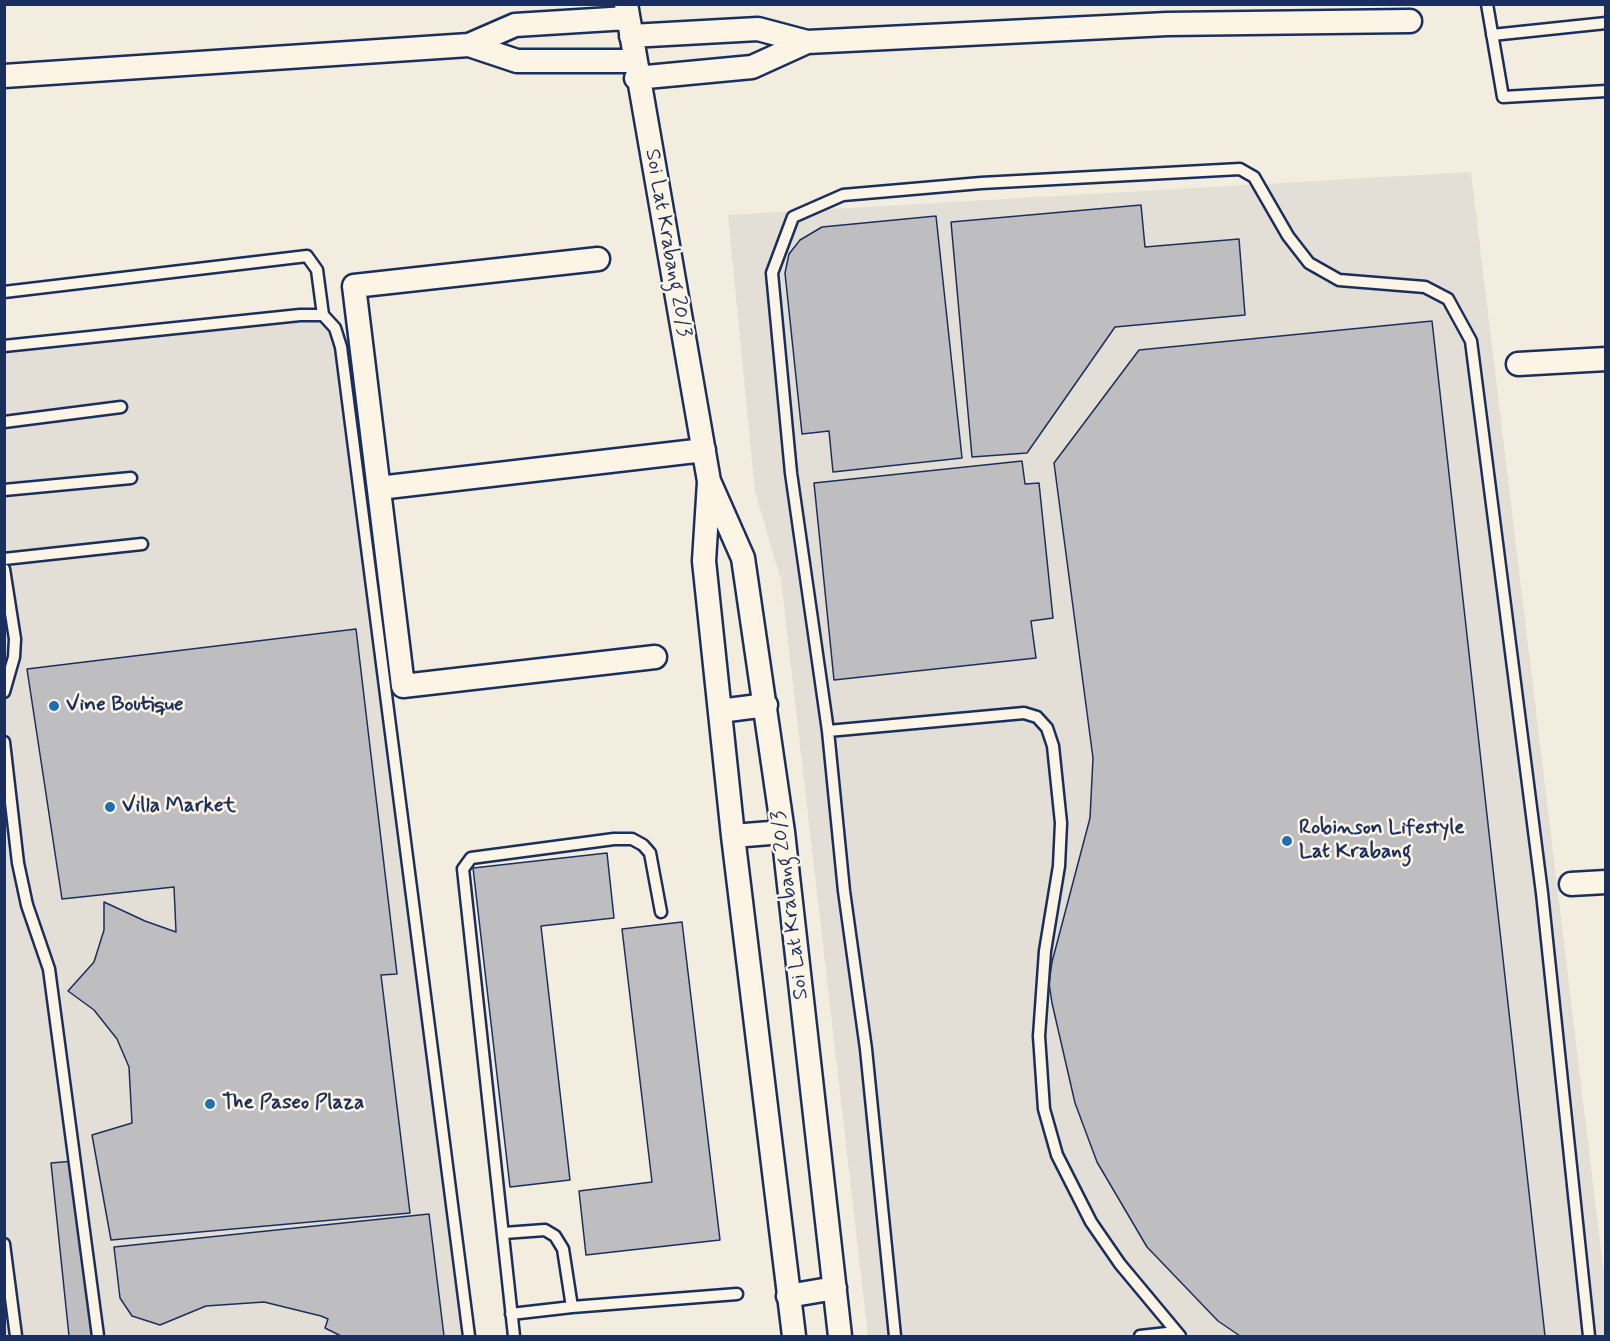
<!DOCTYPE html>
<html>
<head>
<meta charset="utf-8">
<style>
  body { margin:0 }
  #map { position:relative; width:1610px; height:1341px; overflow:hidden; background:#f3ede0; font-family:Mynerve,sans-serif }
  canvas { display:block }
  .frame { position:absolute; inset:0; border:6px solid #1b2f5e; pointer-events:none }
</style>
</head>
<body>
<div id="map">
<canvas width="1610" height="1341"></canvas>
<div class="frame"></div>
</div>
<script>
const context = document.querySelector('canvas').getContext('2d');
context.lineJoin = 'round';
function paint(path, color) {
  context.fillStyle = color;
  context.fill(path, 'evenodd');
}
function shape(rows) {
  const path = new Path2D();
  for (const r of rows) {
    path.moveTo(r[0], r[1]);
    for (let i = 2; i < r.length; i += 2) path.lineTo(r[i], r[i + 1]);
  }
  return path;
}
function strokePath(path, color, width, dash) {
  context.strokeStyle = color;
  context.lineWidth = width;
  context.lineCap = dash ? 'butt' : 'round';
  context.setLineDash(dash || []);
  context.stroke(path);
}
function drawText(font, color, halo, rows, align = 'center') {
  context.font = font + ' Mynerve,sans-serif';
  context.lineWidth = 5;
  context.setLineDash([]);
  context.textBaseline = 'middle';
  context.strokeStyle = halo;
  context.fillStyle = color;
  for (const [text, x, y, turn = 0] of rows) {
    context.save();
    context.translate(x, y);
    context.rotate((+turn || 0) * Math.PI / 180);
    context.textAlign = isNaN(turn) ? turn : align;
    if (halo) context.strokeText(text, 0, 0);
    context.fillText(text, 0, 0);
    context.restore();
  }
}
const built = shape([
  [1471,172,1605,1283,1605,1336,868,1336,781,580,755,492,728,215],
  [329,316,335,317,471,1336,5,1336,4,353]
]);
const building = shape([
  [1141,205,1145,247,1239,239,1245,315,1115,327,1027,453,972,457,951,222,1141,205],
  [936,216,962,458,833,472,829,431,802,434,785,273,789,254,800,240,822,227,936,216],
  [1432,321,1545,1336,1240,1336,1218,1321,1147,1247,1097,1162,1075,1103,1052,1003,1049,983,1052,962,1090,818,1093,758,1054,463,1139,350,1432,321],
  [1022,461,1025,484,1039,483,1053,618,1031,621,1036,658,834,680,814,483,1022,461],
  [356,629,397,974,381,975,410,1213,111,1240,92,1135,132,1123,129,1067,117,1039,94,1010,68,991,94,962,104,930,104,902,145,921,176,932,174,887,62,899,27,669,356,629],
  [607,853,614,918,541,926,570,1180,510,1187,473,868,607,853],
  [682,922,720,1240,586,1255,579,1191,652,1182,622,929,682,922],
  [74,1161,93,1336,69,1336,51,1163,74,1161],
  [429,1214,444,1336,341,1336,325,1328,328,1319,321,1316,264,1302,206,1306,160,1325,132,1316,120,1298,114,1247,429,1214]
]);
const service = shape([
  [1487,4,1503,97,1606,91],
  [1492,35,1606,23],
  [4,292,307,256,317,270,323,315],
  [4,346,300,315,323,315,335,328,341,347,469,1336],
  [4,422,121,407],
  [4,490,131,478],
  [4,559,142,544],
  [4,569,15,639,14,657,4,692],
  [828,731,1024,713,1037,717,1047,728,1053,746,1061,823,1059,866,1045,951,1039,1036,1044,1109,1057,1155,1091,1222,1120,1264,1180,1336],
  [4,742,18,863,27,905,49,969,98,1336],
  [504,1233,545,1230,555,1236,563,1249,572,1307,511,1314],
  [4,1244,16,1336],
  [572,1307,737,1294],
  [514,1336,463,869,471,858,614,839,632,839,643,845,650,853,661,912],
  [895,1336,866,1049,844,891,828,731,791,473,772,273,793,217,843,195,981,183,1240,169,1254,177,1288,236,1309,263,1339,280,1425,287,1448,299,1471,341,1542,893,1589,1336],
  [1140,1336,1176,1332]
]);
const minor = shape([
  [626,4,709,481,743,558,783,832,840,1336],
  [631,36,758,29,807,42,1167,24,1410,21],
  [469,45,517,61,635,61],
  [4,76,469,45,515,25,627,18],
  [636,78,752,67,807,42],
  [598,259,354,286,403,686,655,657],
  [1518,364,1606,359],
  [709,482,704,561,733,836,794,1336],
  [379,488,704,450],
  [720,711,766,705],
  [733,836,783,832],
  [1571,884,1606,882],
  [788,1296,835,1288]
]);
const markers = [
  [54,706,6,"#1f6fb2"],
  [110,807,6,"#1f6fb2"],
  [1287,841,6,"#1f6fb2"],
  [210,1104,6,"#1f6fb2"]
];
const streetNames = [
  ["Soi Lat Krabang 20/3",667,243,80],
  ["Soi Lat Krabang 20/3",791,905,-97]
];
const poiNames = [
  ["Vine Boutique",66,706],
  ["Villa Market",122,807],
  ["Robinson Lifestyle",1299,829],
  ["Lat Krabang",1299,853],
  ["The Paseo Plaza",222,1104]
];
paint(built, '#e3dfd6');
paint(building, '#bebec0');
strokePath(building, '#1b2f5e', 1.5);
strokePath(service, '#1b2f5e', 15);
strokePath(minor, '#1b2f5e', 27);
strokePath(service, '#fcf5e5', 10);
strokePath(minor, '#fcf5e5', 22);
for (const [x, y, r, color] of markers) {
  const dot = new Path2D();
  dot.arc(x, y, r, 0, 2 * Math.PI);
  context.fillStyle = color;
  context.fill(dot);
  strokePath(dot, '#fcf5e5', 2);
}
drawText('21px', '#1b2f5e', '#fcf5e5', streetNames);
drawText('bold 21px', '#1b2f5e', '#fcf5e5', poiNames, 'left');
</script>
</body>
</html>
